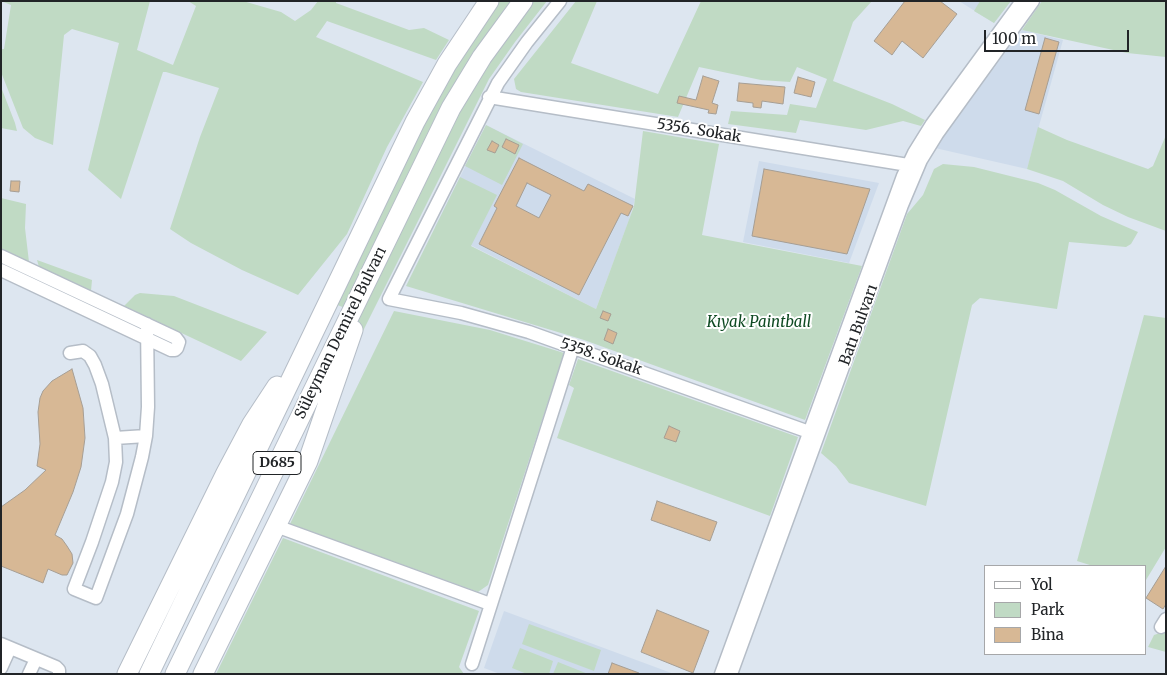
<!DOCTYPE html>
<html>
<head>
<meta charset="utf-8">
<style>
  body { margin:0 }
  #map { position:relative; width:1167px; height:675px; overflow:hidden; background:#dde6f0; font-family:Merriweather,serif }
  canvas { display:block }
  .frame { position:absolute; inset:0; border:2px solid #212427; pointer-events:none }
  .legend { position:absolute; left:984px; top:565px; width:162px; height:90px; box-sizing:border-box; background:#fff; border:1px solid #a6a7a9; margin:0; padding:6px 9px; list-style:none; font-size:15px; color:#212427 }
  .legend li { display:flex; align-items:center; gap:10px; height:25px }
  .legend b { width:25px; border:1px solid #a6a7a9 }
  .scale { position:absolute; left:984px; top:30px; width:145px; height:22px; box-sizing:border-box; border:2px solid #212427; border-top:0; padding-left:6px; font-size:15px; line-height:18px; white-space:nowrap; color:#212427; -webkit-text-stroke:4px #fff; paint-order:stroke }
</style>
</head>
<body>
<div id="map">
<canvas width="1167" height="675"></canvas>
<div class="frame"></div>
<ul class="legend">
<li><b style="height:6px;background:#fff"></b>Yol</li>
<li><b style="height:14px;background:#c0dac4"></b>Park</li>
<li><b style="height:14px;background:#d7b895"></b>Bina</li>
</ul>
<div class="scale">100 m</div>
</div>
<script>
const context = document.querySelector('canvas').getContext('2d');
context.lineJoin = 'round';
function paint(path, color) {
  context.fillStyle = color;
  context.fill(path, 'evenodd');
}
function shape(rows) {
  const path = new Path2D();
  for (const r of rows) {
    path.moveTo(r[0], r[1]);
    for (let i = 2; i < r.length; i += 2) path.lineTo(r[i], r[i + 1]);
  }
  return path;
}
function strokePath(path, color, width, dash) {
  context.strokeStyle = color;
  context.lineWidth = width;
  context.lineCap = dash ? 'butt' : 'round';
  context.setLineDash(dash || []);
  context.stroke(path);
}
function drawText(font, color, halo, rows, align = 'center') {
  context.font = font + ' Merriweather,serif';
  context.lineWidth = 4;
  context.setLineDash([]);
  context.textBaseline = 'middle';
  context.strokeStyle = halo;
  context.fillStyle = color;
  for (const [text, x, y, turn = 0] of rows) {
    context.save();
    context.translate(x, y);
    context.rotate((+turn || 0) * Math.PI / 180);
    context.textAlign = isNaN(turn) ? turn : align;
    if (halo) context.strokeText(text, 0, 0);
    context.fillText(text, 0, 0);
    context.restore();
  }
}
const built = shape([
  [959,1,1011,1,994,23],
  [1022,30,1063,40,1027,169,935,148],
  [486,125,635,199,629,220,596,309,435,227],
  [759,161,879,183,849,263,743,242],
  [504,611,674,674,500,674,484,668]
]);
const green = shape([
  [1,1,150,1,137,50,173,65,196,6,188,1,243,1,281,12,295,21,311,10,318,1,336,1,336,3,409,30,424,28,449,40,436,60,327,21,316,37,423,82,387,147,347,234,298,295,242,270,191,243,170,229,200,137,219,88,166,72,163,72,121,199,88,170,119,43,72,29,64,35,53,145,35,138,23,128,1,72,1,49,4,49,11,5],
  [496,1,514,1,345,308,335,304,444,81],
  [534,1,547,1,515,42,489,79,329,399,355,324,459,113,501,44],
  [576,1,597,1,571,63,658,94,701,1,872,1,853,22,833,81,892,104,925,120,921,126,903,121,866,130,800,120,796,133,728,124,731,111,787,115,790,104,816,108,827,79,797,67,790,82,761,80,699,67,678,117,521,92,516,89,514,79],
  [980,1,1011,1,994,23,974,11],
  [1042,1,1166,1,1166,57,1127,53,1022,30],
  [1,87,15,123,17,131,1,128],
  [486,125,523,144,502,185,465,166],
  [1038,127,1067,140,1148,169,1153,166,1166,135,1166,231,1128,217,1103,205,1063,181,1027,169],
  [643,131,719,144,702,235,862,266,805,420,584,340,406,286,460,177,497,195,471,246,596,309,634,206],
  [943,164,974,167,1038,183,1055,190,1101,216,1138,232,1131,244,1126,247,1069,242,1057,309,980,298,972,305,926,506,849,483,836,466,821,453,907,214,923,195,934,169],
  [1,198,26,204,25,228,29,262,1,249],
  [37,260,92,280,91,291,39,267],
  [140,293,174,296,267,332,241,361,124,306,135,295],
  [394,311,490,330,564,353,488,585,478,592,290,524],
  [1144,315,1166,318,1166,547,1146,580,1146,566,1093,566,1077,561],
  [578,359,798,437,770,516,557,438,574,388,569,385],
  [283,538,479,611,459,667,464,674,216,674],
  [529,624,601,650,594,671,522,644],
  [1166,627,1166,652,1148,647,1154,635,1160,633],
  [520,648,553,661,549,674,527,674,512,668],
  [558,662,588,674,553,674]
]);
const building = shape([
  [905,1,940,1,957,14,923,58,902,41,892,55,874,41,905,1],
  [1045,38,1059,42,1039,114,1025,110,1045,38],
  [703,76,719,81,712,103,718,105,716,114,708,113,709,110,677,103,679,96,696,100,703,76],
  [798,77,815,82,811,97,794,93,798,77],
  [739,83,785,87,783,104,762,101,761,108,753,107,753,103,737,101,739,83],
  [506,139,519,145,515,154,502,147,506,139],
  [492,141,499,145,495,153,487,150,492,141],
  [519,158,584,191,588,184,633,206,628,216,621,213,579,295,479,244,497,208,494,206,519,158],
  [527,183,551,195,539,218,516,206,527,183],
  [764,169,870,189,847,254,752,236,764,169],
  [11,181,20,181,19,192,10,191,11,181],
  [603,311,611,314,608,321,600,318,603,311],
  [608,329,617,333,613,344,604,340,608,329],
  [72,369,83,408,85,438,81,467,73,492,55,535,62,539,67,546,72,554,73,563,67,575,62,575,48,569,43,583,1,566,1,507,25,490,46,470,37,466,40,444,38,412,40,398,43,391,52,381,72,369],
  [669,426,680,431,676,442,664,438,669,426],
  [657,501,717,522,710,541,651,520,657,501],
  [1166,566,1166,604,1163,609,1146,598,1166,566],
  [657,610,709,631,693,673,641,652,657,610],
  [612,663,639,673,639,674,608,674,612,663]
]);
const minor = shape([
  [560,1,527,42,498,83,389,299,461,313,529,332,809,432],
  [489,97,908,165],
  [1,256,176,338,179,342,177,348,175,350,171,350,1,270],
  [70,353,83,351,90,356,95,365,102,384,115,438,116,462,112,482,92,542,74,589,96,598,127,514,142,457,146,436,148,407,147,324],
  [115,438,146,436],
  [276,526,490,604],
  [1161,627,1166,619],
  [1,644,56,667,59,670,59,674],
  [472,664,573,347],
  [1,668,10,648],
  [29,674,36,659],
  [721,674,903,176,914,153,932,124,1022,1],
  [731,674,902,205,921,160,937,134,1033,1]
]);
const highway = shape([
  [127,674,226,473,252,424,277,386],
  [149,674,415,122,447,64,489,1],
  [175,674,451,108,482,57,523,1],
  [203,674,308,461,353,330]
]);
const shields = [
  [277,463,48]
];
const shieldNames = [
  ["D685",277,463]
];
const streetNames = [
  ["5356. Sokak",699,131,9],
  ["Batı Bulvarı",859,325,-70],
  ["Süleyman Demirel Bulvarı",341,333,-64],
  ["5358. Sokak",601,357,19]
];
const parkNames = [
  ["Kıyak Paintball",759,323]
];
paint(built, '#cedbeb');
paint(green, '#c0dac4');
paint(building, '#d7b895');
strokePath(building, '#a69e94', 1);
strokePath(minor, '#b5bdc7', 15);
strokePath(highway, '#b5bdc7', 21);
strokePath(minor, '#fff', 12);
strokePath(highway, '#fff', 19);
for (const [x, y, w] of shields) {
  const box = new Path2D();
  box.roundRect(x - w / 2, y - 11.5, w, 23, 4);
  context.fillStyle = '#fff';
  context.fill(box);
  strokePath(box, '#212427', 1);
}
drawText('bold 14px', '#212427', null, shieldNames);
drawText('15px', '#212427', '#fff', streetNames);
drawText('italic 15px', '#0e4a22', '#fff', parkNames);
</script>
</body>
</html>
